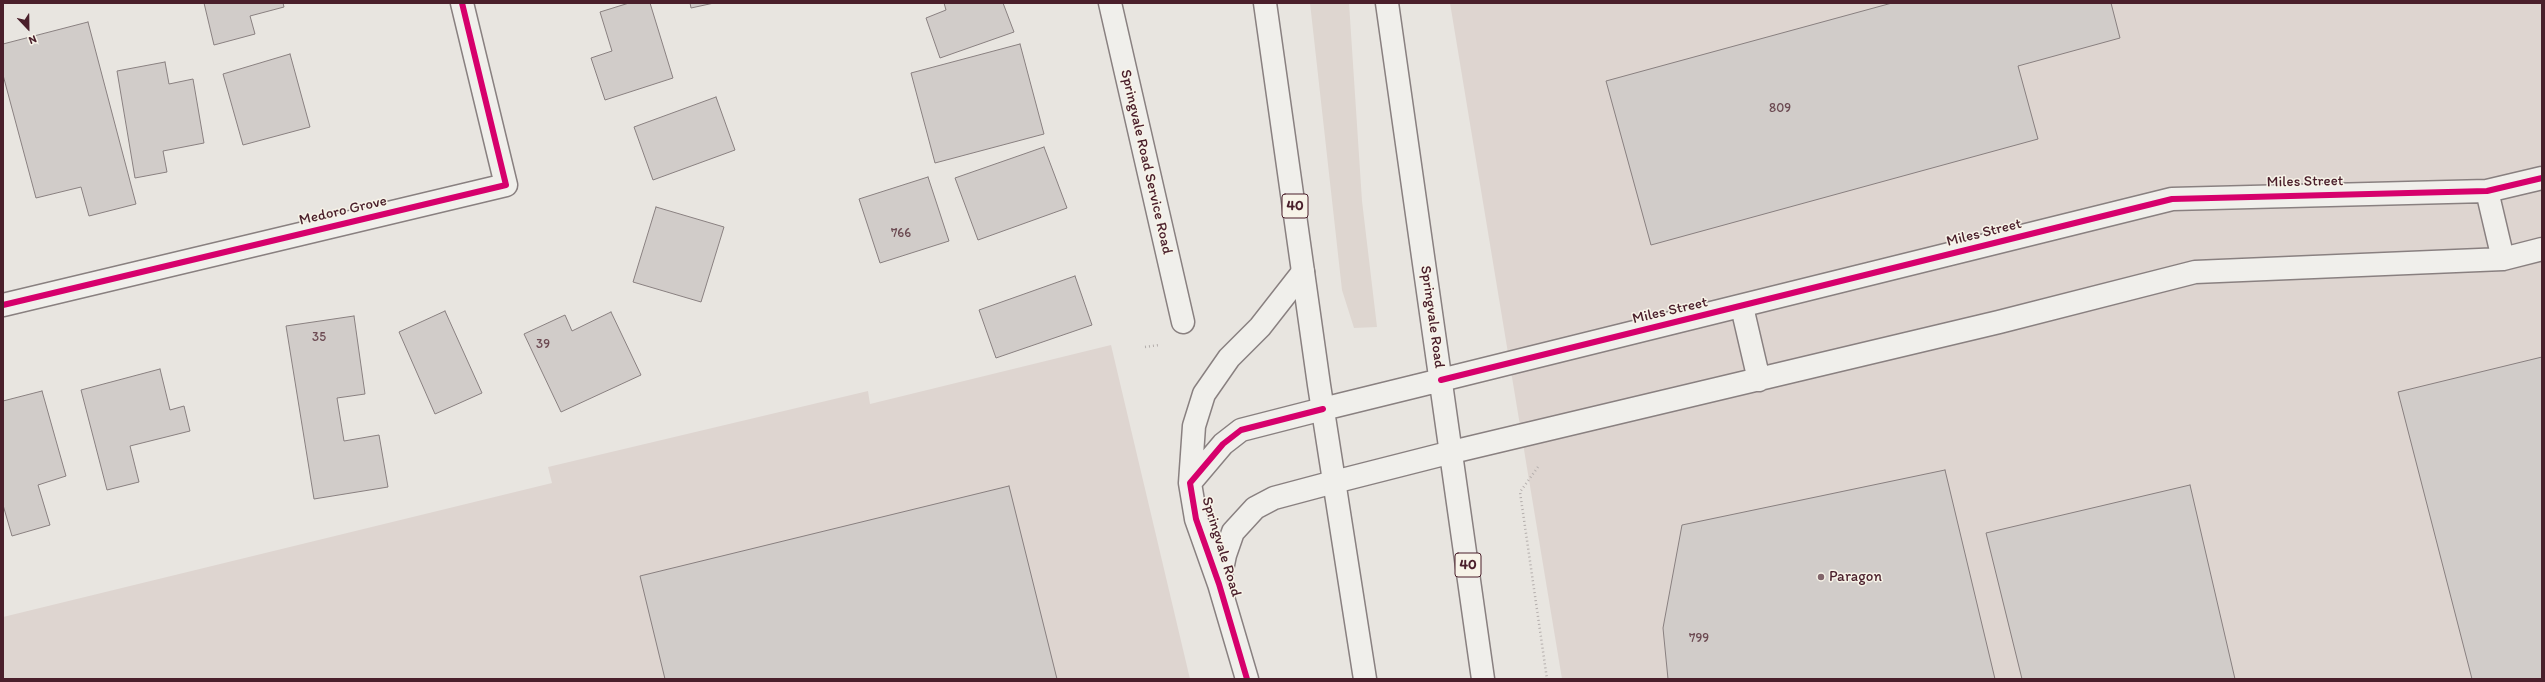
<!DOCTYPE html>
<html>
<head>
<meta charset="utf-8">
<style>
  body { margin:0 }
  #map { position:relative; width:2545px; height:682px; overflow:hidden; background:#e8e5e0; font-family:Itim,sans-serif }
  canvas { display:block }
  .frame { position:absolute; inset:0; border:4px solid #4a1f2b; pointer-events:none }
  .north { position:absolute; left:8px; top:8px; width:40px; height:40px; -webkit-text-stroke:3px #f7f3e8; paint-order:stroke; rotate:158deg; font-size:11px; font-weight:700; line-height:16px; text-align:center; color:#4a1f2b }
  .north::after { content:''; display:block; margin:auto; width:14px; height:18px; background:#4a1f2b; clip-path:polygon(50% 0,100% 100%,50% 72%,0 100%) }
</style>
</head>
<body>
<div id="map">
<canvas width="2545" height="682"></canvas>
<div class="frame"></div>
<div class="north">N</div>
</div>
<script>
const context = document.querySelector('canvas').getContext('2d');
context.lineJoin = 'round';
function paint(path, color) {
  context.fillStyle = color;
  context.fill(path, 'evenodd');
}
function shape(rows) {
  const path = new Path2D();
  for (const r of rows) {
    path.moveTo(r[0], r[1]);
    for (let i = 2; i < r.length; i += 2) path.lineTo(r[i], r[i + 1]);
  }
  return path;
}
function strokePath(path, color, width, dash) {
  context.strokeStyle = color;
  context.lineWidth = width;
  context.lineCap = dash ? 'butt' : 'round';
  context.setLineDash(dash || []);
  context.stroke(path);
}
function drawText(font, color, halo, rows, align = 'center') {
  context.font = font + ' Itim,sans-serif';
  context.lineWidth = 3;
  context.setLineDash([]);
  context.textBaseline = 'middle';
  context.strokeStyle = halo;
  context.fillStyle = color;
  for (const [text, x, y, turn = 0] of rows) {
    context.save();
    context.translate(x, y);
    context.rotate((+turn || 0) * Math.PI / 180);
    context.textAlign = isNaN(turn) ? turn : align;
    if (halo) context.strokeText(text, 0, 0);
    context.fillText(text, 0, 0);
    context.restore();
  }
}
const built = shape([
  [1450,3,2542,3,2542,679,1562,679],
  [1111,345,1190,679,3,679,3,617,552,483,548,467,868,391,870,404]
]);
const green = shape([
  [1310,3,1349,3,1362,201,1377,327,1354,328,1342,290]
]);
const building = shape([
  [204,3,283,3,284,7,250,16,255,34,214,45,204,3],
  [629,3,650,3,673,78,605,100,591,58,612,51,600,12,629,3],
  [690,3,714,3,691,8,690,3],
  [944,3,1003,3,1014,32,940,58,926,18,946,10,944,3],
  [1892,3,2111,3,2120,38,2018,66,2038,139,1651,245,1606,81,1892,3],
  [88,22,136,204,89,216,81,187,36,198,3,75,3,44,88,22],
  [1020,44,1044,134,935,163,911,73,1020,44],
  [290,54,310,127,243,145,223,74,290,54],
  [165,62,169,84,193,79,204,143,163,151,167,172,135,178,117,71,165,62],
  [716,97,735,150,653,180,634,127,716,97],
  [1044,147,1067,208,978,240,955,178,1044,147],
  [928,177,949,241,880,263,859,199,928,177],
  [656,207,724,227,701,302,633,282,656,207],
  [1075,276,1092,325,996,358,979,310,1075,276],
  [445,311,482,393,435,414,399,332,445,311],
  [611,312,641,375,561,412,524,334,565,315,572,331,611,312],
  [354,316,365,394,337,398,344,441,379,435,388,487,314,499,286,326,354,316],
  [2542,357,2542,679,2472,679,2398,392,2542,357],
  [160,369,170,410,184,406,190,431,130,446,139,482,107,490,81,390,160,369],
  [42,391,66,476,38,485,50,525,12,536,3,505,3,401,42,391],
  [1945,470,1995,679,1668,679,1663,628,1682,525,1945,470],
  [2190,485,2235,679,2022,679,1986,533,2190,485],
  [1009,486,1057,679,665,679,640,576,1009,486]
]);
const path = shape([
  [1145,347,1159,345],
  [1538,467,1520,492,1547,679]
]);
const street = shape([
  [1110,3,1183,322],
  [2487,191,2503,259],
  [3,305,506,185,462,3],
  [1742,307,1759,380],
  [1441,380,2172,199,2487,191,2542,178],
  [1452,452,1999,322,2195,272,2503,259,2542,249],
  [1190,483,1194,426,1204,394,1229,358,1260,327,1303,272],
  [1219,584,1225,555,1233,532,1255,508,1274,498,1334,482],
  [1247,679,1219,584,1196,519,1190,483,1223,444,1241,430,1323,409]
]);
const highway = shape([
  [1265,3,1319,385,1365,679],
  [1387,3,1483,679],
  [1323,409,1441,380],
  [1334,482,1452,452]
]);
const cycleway = shape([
  [3,305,506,185,462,3],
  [1441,380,2172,199,2487,191,2542,178],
  [1247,679,1219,584,1196,519,1190,483,1223,444,1241,430,1323,409]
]);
const markers = [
  [1821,577,4,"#81646a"]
];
const numberNames = [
  ["809",1780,109],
  ["766",901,234],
  ["35",319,338],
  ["39",543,345],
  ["799",1699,639]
];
const shields = [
  [1295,206,26],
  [1468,565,26]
];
const shieldNames = [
  ["40",1295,206],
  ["40",1468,565]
];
const streetNames = [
  ["Springvale Road Service Road",1146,162,77],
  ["Miles Street",2305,182,-1],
  ["Medoro Grove",343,211,-13],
  ["Miles Street",1984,233,-14],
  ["Miles Street",1670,311,-13],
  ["Springvale Road",1432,317,82],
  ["Springvale Road",1221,547,73]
];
const poiNames = [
  ["Paragon",1829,577]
];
paint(built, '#ded5d0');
paint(green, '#ded6d0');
paint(building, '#d1ccc9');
strokePath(building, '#898080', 1);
strokePath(street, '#898080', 25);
strokePath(highway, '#898080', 25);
strokePath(path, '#b4aeac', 2.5, [1, 3]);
strokePath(street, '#f0efeb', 22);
strokePath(highway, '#f0efeb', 22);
strokePath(cycleway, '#d6006c', 6);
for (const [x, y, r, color] of markers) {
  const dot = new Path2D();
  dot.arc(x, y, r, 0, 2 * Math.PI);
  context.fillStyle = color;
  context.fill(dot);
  strokePath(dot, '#f7f3e8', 1.5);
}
drawText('13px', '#6c4a52', null, numberNames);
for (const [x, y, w] of shields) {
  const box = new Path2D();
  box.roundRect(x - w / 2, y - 12, w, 24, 3);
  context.fillStyle = '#f7f3e8';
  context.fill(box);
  strokePath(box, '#4a1f2b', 1);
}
drawText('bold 14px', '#4a1f2b', null, shieldNames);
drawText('15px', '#4a1f2b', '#f7f3e8', streetNames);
drawText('15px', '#4a1f2b', '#f7f3e8', poiNames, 'left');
</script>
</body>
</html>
